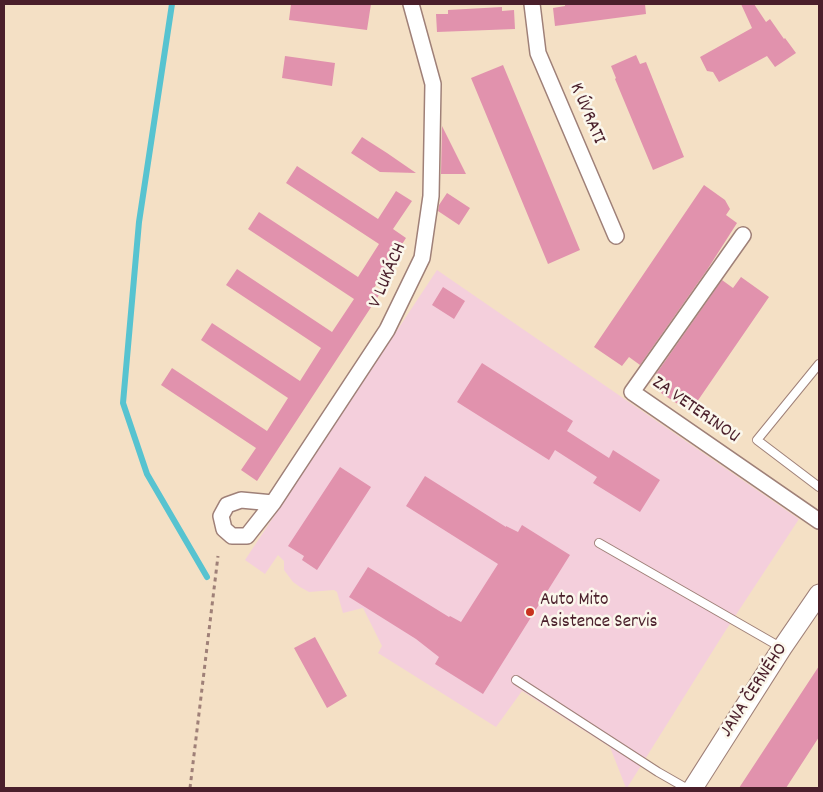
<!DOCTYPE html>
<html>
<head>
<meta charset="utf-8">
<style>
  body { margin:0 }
  #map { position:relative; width:823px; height:792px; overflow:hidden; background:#f4e0c5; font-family:Dekko,sans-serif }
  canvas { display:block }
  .frame { position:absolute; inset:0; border:5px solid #4a1f2b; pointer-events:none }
</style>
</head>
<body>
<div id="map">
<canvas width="823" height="792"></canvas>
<div class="frame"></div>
</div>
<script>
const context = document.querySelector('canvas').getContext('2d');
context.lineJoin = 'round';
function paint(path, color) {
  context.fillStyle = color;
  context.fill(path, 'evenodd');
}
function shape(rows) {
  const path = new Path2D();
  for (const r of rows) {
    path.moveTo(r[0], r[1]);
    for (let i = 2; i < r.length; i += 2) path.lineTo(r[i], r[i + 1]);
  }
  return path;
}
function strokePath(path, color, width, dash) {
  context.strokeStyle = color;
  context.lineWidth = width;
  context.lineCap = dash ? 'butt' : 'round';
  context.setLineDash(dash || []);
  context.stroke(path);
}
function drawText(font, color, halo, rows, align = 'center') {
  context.font = font + ' Dekko,sans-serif';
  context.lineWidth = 5;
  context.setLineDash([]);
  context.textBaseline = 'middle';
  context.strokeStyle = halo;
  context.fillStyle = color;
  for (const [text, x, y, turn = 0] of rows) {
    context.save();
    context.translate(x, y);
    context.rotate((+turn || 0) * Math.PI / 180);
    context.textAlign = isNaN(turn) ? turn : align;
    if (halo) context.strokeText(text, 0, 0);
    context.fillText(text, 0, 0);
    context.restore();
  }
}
const built = shape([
  [437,270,799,519,724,633,627,788,626,788,610,747,522,691,496,727,378,653,382,646,363,608,343,613,337,592,334,590,309,592,300,587,293,582,284,570,284,561,278,555,265,574,245,560]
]);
const stream = shape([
  [172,4,139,222,123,403,147,474,207,577]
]);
const building = shape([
  [291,4,371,4,367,30,289,20],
  [565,4,645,4,646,14,555,26,553,8,565,6],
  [741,4,754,4,766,22,770,19,784,39,785,38,796,53,775,67,767,56,719,82,713,72,707,71,700,57,752,28],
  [502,7,502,11,514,10,515,29,437,32,436,14,448,14,448,10],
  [636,55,640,64,646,62,684,157,653,170,615,79,616,78,611,66],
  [285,56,335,63,332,86,282,78],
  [503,65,580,250,548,264,471,78],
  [442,126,466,174,441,174],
  [362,137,387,153,416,173,380,172,351,153],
  [297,166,378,219,396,191,412,201,393,229,406,238,374,288,381,292,257,481,241,470,256,448,161,385,172,368,267,431,288,398,201,340,212,323,300,381,321,348,226,285,237,269,332,332,354,299,248,229,259,212,358,277,379,244,286,183],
  [704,185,725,200,730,209,726,215,737,223,707,270,640,365,629,357,622,366,594,347],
  [447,193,470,208,459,225,438,211,439,205],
  [741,277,769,297,690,412,661,393,668,382,656,374,722,280,733,288],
  [443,287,465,301,454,319,432,305],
  [482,363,573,421,567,431,609,458,613,450,660,480,640,512,593,483,597,477,555,450,549,460,457,402],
  [340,467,371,487,317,570,302,560,304,556,288,546],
  [425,476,506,527,506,526,518,532,522,525,570,555,483,694,435,664,439,657,416,639,349,597,368,567,449,617,450,616,461,622,498,564,406,506],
  [315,637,347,696,327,708,294,648],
  [819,666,819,737,786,788,739,788]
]);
const path = shape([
  [190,788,218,556]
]);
const service = shape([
  [819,364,757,440,819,487],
  [599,543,782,648],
  [516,680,658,772,686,788]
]);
const minor = shape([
  [532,4,538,53,616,236],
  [743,235,632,392,819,521],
  [273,503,241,500,227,505,221,516,224,529,232,536,247,536,273,503,387,330,422,258,431,196,433,84,411,4]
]);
const tertiary = shape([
  [693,788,782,648,819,594]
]);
const markers = [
  [530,612,5,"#c8321e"]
];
const streetNames = [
  ["K ÚVRATI",586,114,67],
  ["V LUKÁCH",389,276,-67],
  ["ZA VETERINOU",695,411,35],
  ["JANA ČERNÉHO",755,691,-57]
];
const poiNames = [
  ["Auto Mito",540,601],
  ["Asistence Servis",540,623]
];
paint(built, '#f4cfdc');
strokePath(stream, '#57c3d0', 6);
paint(building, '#e192ad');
strokePath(service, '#9f8078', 10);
strokePath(minor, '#9f8078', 18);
strokePath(tertiary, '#9f8078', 21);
strokePath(path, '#9f8078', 3, [4, 4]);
strokePath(service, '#fff', 8);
strokePath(minor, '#fff', 15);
strokePath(tertiary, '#fff', 19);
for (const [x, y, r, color] of markers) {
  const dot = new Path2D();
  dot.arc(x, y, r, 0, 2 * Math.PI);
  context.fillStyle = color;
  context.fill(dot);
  strokePath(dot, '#fbf7ec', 2);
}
drawText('19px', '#4a1f2b', '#fbf7ec', streetNames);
drawText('19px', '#4a1f2b', '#fbf7ec', poiNames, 'left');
</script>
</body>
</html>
